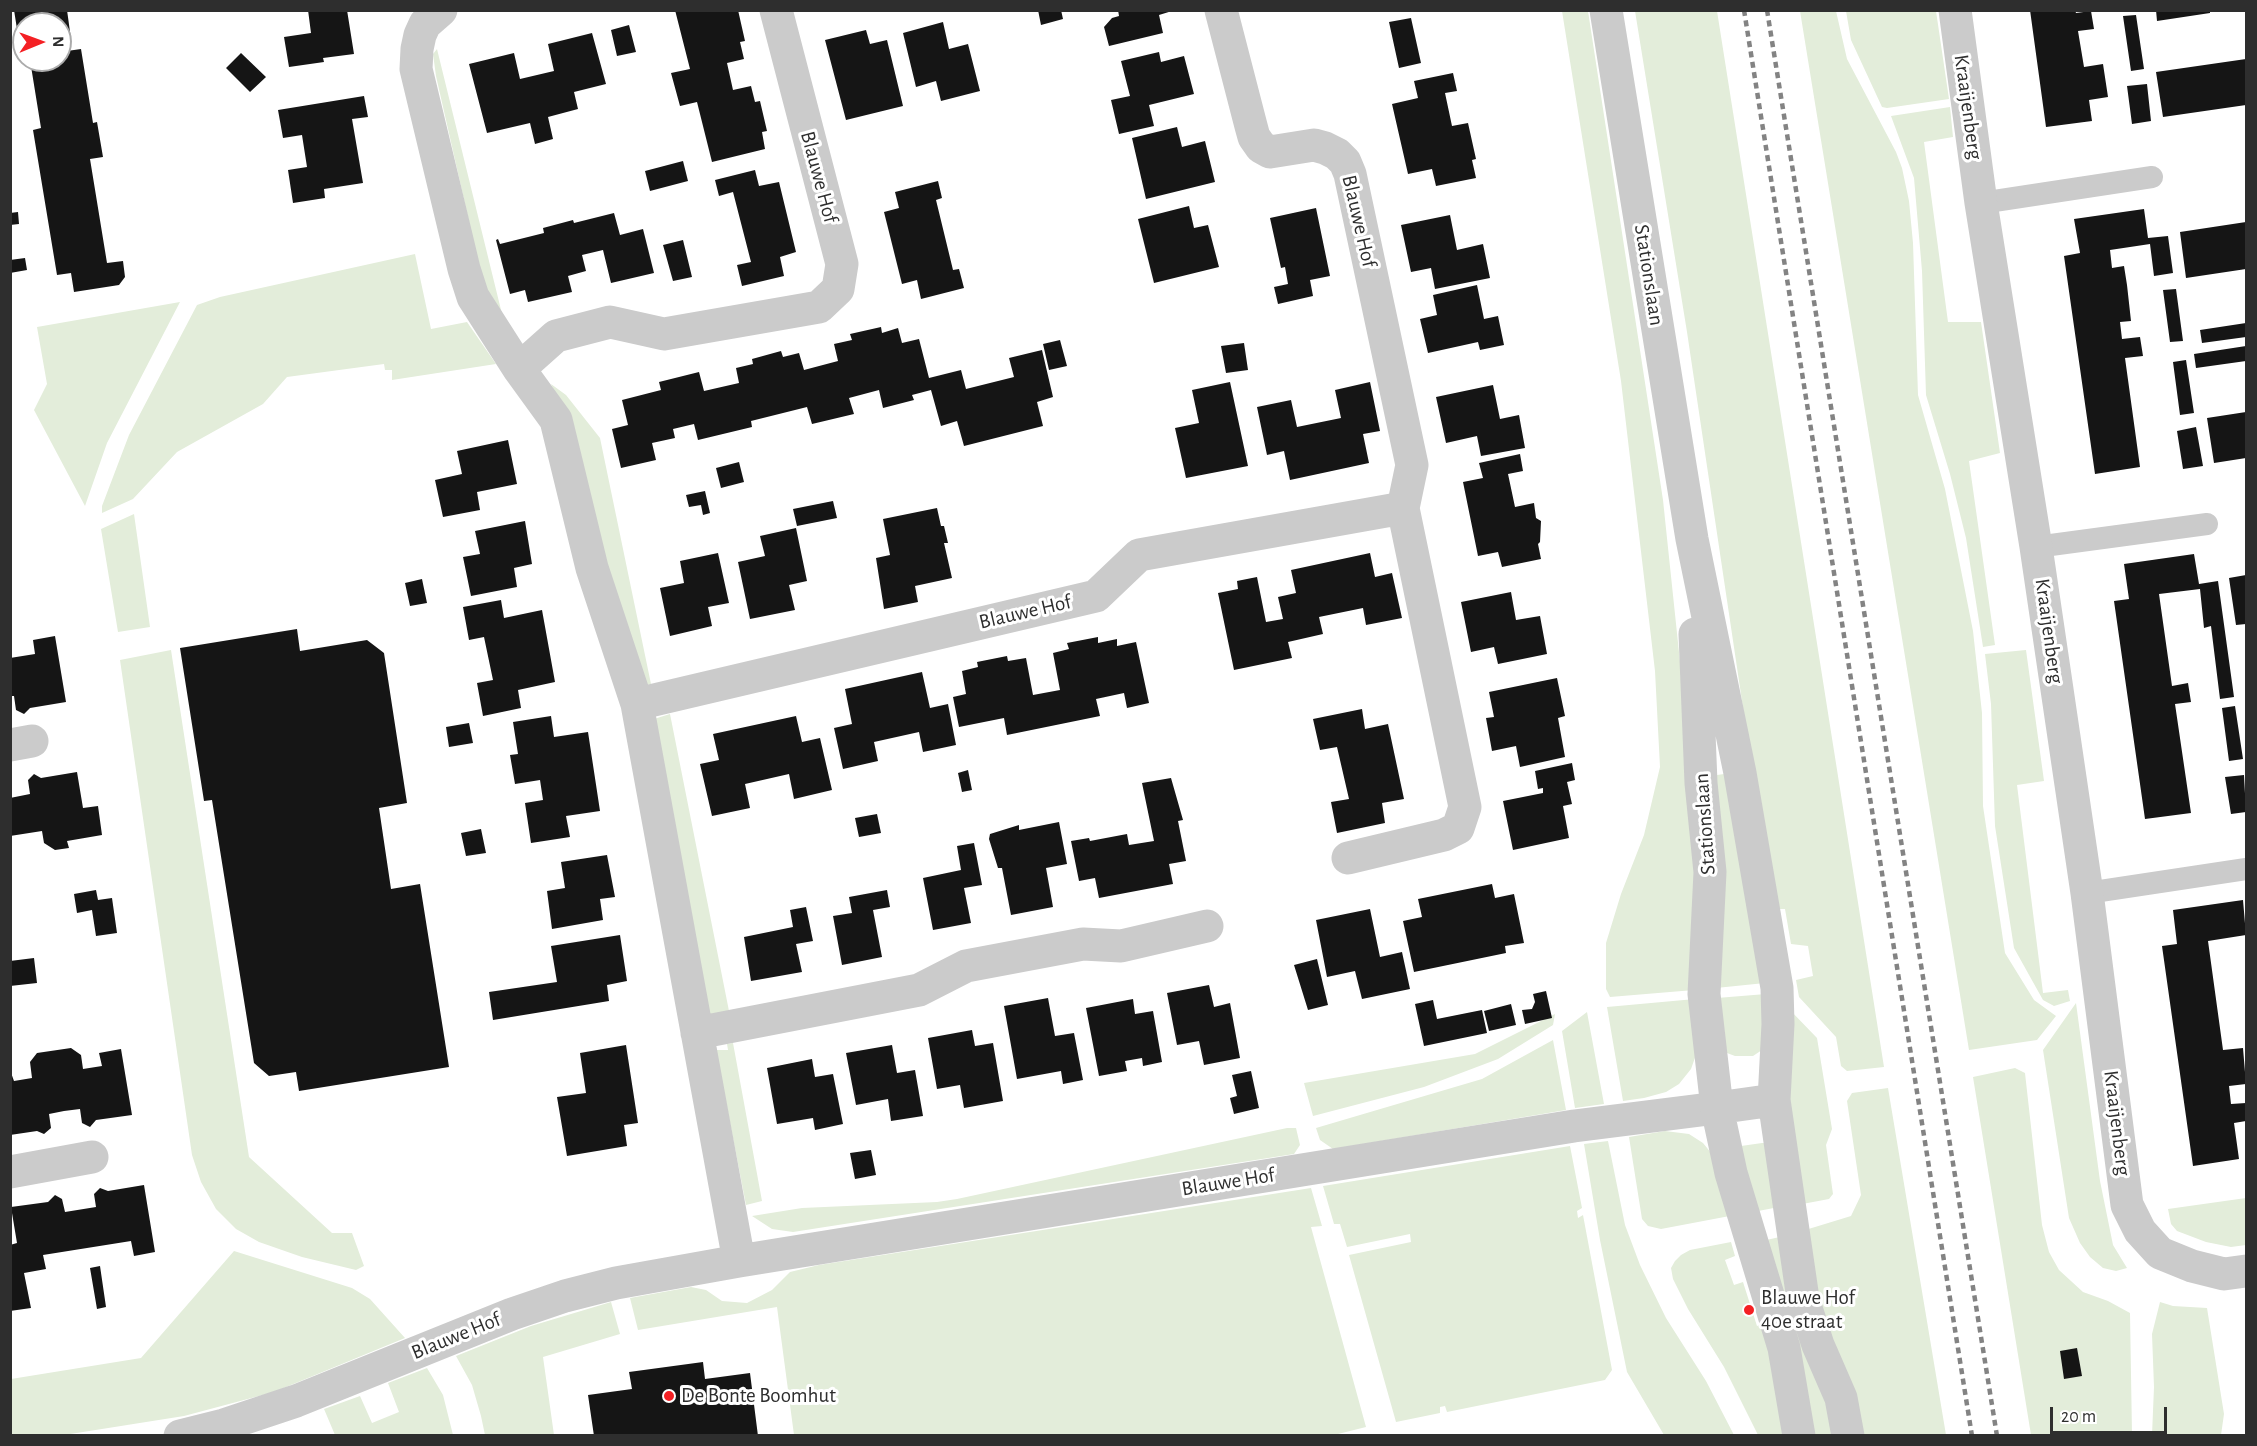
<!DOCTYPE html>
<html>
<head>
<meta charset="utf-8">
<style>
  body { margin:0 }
  #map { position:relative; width:2257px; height:1446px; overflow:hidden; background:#fff; font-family:"Alegreya Sans",sans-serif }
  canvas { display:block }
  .frame { position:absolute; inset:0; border:12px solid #2e2e2e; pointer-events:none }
  .north { position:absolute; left:12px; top:12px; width:60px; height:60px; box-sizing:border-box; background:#fff; border:2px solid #ababab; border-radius:50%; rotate:89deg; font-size:16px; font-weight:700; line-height:24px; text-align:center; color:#2e2e2e }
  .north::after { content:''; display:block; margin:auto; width:21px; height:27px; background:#f42024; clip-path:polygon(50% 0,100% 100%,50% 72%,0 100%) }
  .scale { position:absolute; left:2050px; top:1407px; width:117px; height:27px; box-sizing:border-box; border:3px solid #2e2e2e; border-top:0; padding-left:8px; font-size:18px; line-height:21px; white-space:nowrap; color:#2e2e2e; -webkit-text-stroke:4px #fff; paint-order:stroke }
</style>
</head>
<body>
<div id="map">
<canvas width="2257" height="1446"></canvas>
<div class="frame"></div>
<div class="north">N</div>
<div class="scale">20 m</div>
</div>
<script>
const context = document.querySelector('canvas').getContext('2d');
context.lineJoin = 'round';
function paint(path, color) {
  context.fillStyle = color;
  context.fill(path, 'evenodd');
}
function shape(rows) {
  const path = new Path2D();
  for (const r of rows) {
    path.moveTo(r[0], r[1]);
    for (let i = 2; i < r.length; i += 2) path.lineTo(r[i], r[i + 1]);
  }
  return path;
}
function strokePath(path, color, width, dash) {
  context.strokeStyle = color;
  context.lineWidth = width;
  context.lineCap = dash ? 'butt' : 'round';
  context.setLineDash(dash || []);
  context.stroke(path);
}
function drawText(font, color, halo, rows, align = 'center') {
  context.font = font + ' "Alegreya Sans",sans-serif';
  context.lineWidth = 6;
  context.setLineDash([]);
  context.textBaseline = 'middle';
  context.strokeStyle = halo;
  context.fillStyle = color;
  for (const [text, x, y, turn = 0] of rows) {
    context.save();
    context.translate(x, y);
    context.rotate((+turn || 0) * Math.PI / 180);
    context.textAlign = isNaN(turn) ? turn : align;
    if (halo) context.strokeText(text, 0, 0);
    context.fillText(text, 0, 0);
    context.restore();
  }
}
const green = shape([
  [1562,11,1588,11,1663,500,1694,795,1694,990,1610,997,1606,989,1606,943,1621,894,1644,835,1660,767,1655,671,1621,381],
  [1635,11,1717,11,1884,1067,1847,1071,1841,1066,1836,1037,1799,997,1796,980,1813,976,1808,946,1791,944,1785,909,1773,909,1687,332],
  [1800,11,1836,11,1847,59,1896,152,1902,168,1909,201,1913,243,1918,395,1945,489,1973,631,1982,713,1983,806,2005,953,2034,1000,2056,1016,2037,1040,1969,1050],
  [1846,11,1936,11,1949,99,1887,108,1882,107,1851,40],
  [437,49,502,314,487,293,480,270,436,76,433,54],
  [1950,107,1953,137,1924,142,1948,322,1981,322,2000,453,1969,461,1995,645,1983,647,1966,538,1950,474,1926,395,1922,271,1914,178,1891,116],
  [415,254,431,329,467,322,496,364,392,380,392,370,385,370,384,364,287,377,263,404,177,452,133,499,102,513,102,506,129,435,197,305,220,297],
  [180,302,107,443,85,506,34,410,47,384,37,327],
  [551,384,566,395,600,438,651,684,644,686,630,650,573,434],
  [134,514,150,627,118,632,101,529],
  [171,650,249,1157,332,1233,352,1233,364,1266,356,1270,302,1257,259,1242,236,1229,216,1209,201,1182,192,1155,120,660],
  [2026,650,2044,781,2017,785,2043,993,2068,990,2070,1001,2054,1006,2043,1000,2014,948,1995,826,1991,704,1985,654],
  [670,714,729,1011,710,1015,654,719],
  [1724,774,1765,983,1716,988,1717,775],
  [1766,994,1765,1048,1753,1056,1735,1056,1727,1053,1717,998],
  [1695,999,1697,1052,1691,1069,1679,1084,1666,1092,1644,1098,1623,1101,1607,1007],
  [2076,1003,2100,1181,2113,1245,2127,1268,2116,1271,2103,1268,2090,1257,2080,1243,2069,1218,2043,1050],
  [1789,1009,1817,1038,1832,1129,1826,1145,1833,1194,1829,1199,1797,1205,1783,1115],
  [1587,1012,1604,1104,1575,1108,1562,1031],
  [1555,1014,1553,1025,1498,1059,1424,1087,1313,1116,1304,1083,1475,1054],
  [1553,1040,1566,1110,1333,1149,1320,1140,1316,1128,1482,1079],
  [733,1043,762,1201,746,1205,716,1050,728,1050,727,1044],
  [2015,1068,2025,1073,2042,1225,2049,1252,2059,1270,2083,1292,2108,1301,2130,1313,2132,1435,2031,1435,1973,1077],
  [1888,1088,1946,1435,1857,1435,1814,1298,1802,1231,1851,1216,1861,1195,1847,1101,1852,1093],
  [1287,1128,1296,1128,1300,1145,1294,1154,793,1232,772,1229,752,1216,802,1208,937,1202,957,1199],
  [1665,1131,1689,1134,1703,1143,1712,1154,1735,1215,1661,1229,1648,1226,1642,1219,1629,1137],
  [1608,1141,1625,1225,1640,1265,1666,1318,1706,1381,1734,1435,1664,1435,1627,1372,1600,1240,1584,1144],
  [1762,1143,1766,1143,1779,1207,1753,1212,1741,1146],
  [1570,1146,1582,1208,1577,1211,1578,1218,1583,1215,1612,1370,1605,1380,1447,1412,1445,1406,1440,1407,1440,1413,1396,1422,1349,1255,1411,1242,1410,1234,1347,1247,1340,1224,1334,1224,1323,1186],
  [1311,1188,1322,1226,1311,1227,1366,1427,1334,1435,794,1435,777,1307,638,1330,630,1298,691,1287,706,1290,722,1301,747,1303,772,1290,790,1272,819,1265],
  [2246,1198,2246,1245,2231,1247,2206,1242,2177,1231,2171,1224,2168,1209],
  [1784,1236,1838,1435,1808,1435,1762,1241],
  [1731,1242,1735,1256,1725,1260,1734,1285,1743,1282,1757,1326,1767,1322,1789,1435,1758,1435,1724,1367,1688,1309,1673,1279,1671,1268,1675,1261,1681,1255,1690,1250],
  [234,1251,352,1288,370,1299,405,1338,274,1392,184,1416,64,1435,11,1436,11,1379,141,1358],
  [611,1302,620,1334,543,1357,554,1435,485,1435,481,1416,472,1385,456,1356,531,1326],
  [2160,1302,2173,1306,2207,1308,2224,1414,2221,1435,2152,1435,2154,1387,2152,1334],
  [427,1368,443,1395,453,1435,335,1435,324,1409,360,1396,372,1423,399,1412,388,1383]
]);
const building = shape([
  [14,10,67,10,71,39,60,41,60,24,24,24,24,47,20,48],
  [308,10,347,10,354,54,323,58,324,62,289,67,284,37,311,33],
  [675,10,738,10,745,41,740,42,744,59,727,63,733,90,751,86,755,102,760,101,767,131,762,132,765,149,712,162,697,102,680,106,671,73,690,69],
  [1038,10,1061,10,1063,19,1041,25],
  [1118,10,1172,10,1172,11,1159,15,1163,33,1109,46,1104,27,1112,18,1119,16],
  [2030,10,2075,10,2076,13,2091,11,2094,29,2078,31,2084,67,2103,64,2108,97,2089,100,2092,121,2046,127],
  [2156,10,2210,10,2210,13,2157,21],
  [2136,15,2144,69,2131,71,2123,16],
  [1411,18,1421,63,1399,68,1389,22],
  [943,22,949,49,968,44,980,91,941,101,936,81,916,87,903,33],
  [629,25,636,52,617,56,611,30],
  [866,30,870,44,887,40,903,106,846,120,825,40],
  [592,33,606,84,574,92,578,109,548,117,553,139,535,144,530,123,487,133,469,64,514,53,520,79,554,71,548,44],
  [81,49,93,123,97,122,103,157,90,159,107,263,123,261,125,277,119,285,74,292,71,273,57,275,33,130,41,128,30,60,60,60,60,52],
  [1159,52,1161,62,1184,56,1194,94,1149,105,1154,126,1119,134,1111,100,1130,96,1121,61],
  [241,53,266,77,250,92,226,68],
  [2246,59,2246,105,2163,117,2156,72],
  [1453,73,1457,91,1445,93,1452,126,1468,123,1476,159,1472,160,1476,178,1436,186,1432,169,1408,174,1392,104,1418,98,1414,81],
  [2147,84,2151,121,2132,124,2127,86],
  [364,96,368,117,352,119,363,183,324,189,325,198,293,203,288,170,307,167,302,135,283,138,278,110],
  [1177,127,1182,147,1205,141,1215,182,1146,199,1132,138],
  [683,161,688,181,650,191,645,171],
  [755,170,759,186,779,182,796,252,780,257,784,276,742,286,737,265,751,262,733,192,719,196,715,180],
  [938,181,942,198,936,200,953,270,959,269,964,288,921,299,917,280,902,284,884,212,899,208,895,192],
  [1189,206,1194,228,1208,225,1219,267,1154,283,1138,219],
  [1316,208,1330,276,1310,280,1313,296,1278,304,1274,287,1288,284,1285,267,1281,268,1270,218],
  [2144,209,2148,238,2168,236,2173,273,2154,276,2150,244,2110,250,2112,268,2124,266,2127,285,2131,321,2120,322,2122,339,2140,337,2143,356,2125,358,2140,467,2095,474,2064,256,2080,253,2074,219],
  [18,212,19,224,10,225,10,213],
  [614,213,620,235,643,229,654,273,611,283,603,250,582,255,586,271,568,276,572,292,528,302,525,290,510,294,496,240,498,239,500,244,544,233,543,228,573,220,574,223],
  [1450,215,1457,250,1483,244,1490,278,1435,289,1431,268,1411,272,1401,225],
  [2246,222,2246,269,2186,278,2180,232],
  [683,240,692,277,673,281,663,245],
  [25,258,27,270,10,273,10,260],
  [1477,285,1484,319,1498,316,1504,345,1480,350,1478,342,1428,353,1420,319,1437,315,1433,295],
  [2176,289,2183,341,2170,342,2163,290],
  [2246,323,2246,337,2202,343,2200,330],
  [881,327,882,333,898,328,902,343,919,339,929,378,961,370,966,389,1014,377,1009,358,1042,350,1053,397,1037,402,1043,426,964,446,957,421,941,426,931,390,912,395,914,400,883,408,879,390,849,398,854,414,812,424,807,407,751,421,752,427,698,440,694,424,673,429,675,438,652,443,656,460,621,468,612,429,628,425,622,400,661,390,659,382,699,372,704,391,739,383,736,368,753,364,752,359,781,351,783,357,799,353,804,370,838,361,834,344,852,340,850,334],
  [1060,340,1067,366,1049,370,1043,344],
  [1244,343,1248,370,1226,373,1221,346],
  [2246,346,2246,361,2196,368,2194,354],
  [2186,360,2194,413,2180,415,2173,362],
  [1230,382,1248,466,1186,478,1175,428,1199,423,1192,390],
  [1370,382,1380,431,1363,434,1369,463,1290,480,1284,451,1267,455,1257,407,1291,400,1297,427,1341,418,1335,390],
  [1493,385,1500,419,1519,415,1525,448,1481,456,1477,436,1446,443,1436,397],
  [2246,412,2246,458,2214,463,2207,418],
  [2196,427,2203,466,2183,469,2177,431],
  [508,440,517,484,477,492,480,510,443,517,435,480,462,474,457,451],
  [1520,454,1523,471,1508,474,1515,507,1534,503,1536,518,1541,521,1540,542,1538,544,1541,559,1502,567,1498,552,1478,556,1463,482,1483,478,1479,463],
  [739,462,744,482,721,488,716,468],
  [705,491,710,513,703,515,701,505,689,507,686,495],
  [833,501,837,518,797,526,793,509],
  [937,508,941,526,944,526,948,543,944,543,952,578,915,586,918,602,884,609,876,558,890,555,883,519],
  [525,521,532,564,514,568,517,587,471,596,463,557,480,554,475,531],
  [796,528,807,581,789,585,795,610,750,619,738,562,765,556,760,536],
  [718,553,729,603,708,607,712,626,670,636,660,588,684,583,680,561],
  [1370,553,1375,577,1392,573,1402,618,1366,625,1363,608,1319,617,1323,634,1288,642,1292,658,1234,670,1218,593,1238,589,1237,581,1257,577,1266,622,1283,619,1278,597,1296,593,1291,570],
  [2194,554,2199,584,2218,581,2234,697,2220,699,2211,626,2204,628,2200,589,2159,594,2172,686,2188,683,2191,702,2175,704,2191,813,2145,819,2114,601,2129,599,2124,564],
  [2246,575,2246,624,2236,625,2229,578],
  [422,579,427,603,410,606,405,583],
  [1511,592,1516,620,1540,616,1547,654,1498,664,1494,647,1471,652,1461,602],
  [501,600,504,618,542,610,555,682,518,690,521,708,483,716,477,683,493,680,484,637,469,640,463,607],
  [297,629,300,651,367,640,384,653,407,803,379,808,391,889,420,884,449,1067,299,1091,296,1072,269,1076,254,1063,212,800,204,801,180,648],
  [55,636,66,702,30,708,24,714,16,710,14,696,10,696,10,658,35,654,33,640],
  [1098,637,1098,643,1117,639,1117,646,1136,642,1149,703,1127,708,1124,693,1096,699,1100,716,1007,735,1004,718,959,727,953,697,966,694,962,671,978,667,977,662,1007,656,1008,661,1026,658,1033,695,1060,690,1053,653,1069,649,1067,643],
  [922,672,930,708,948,704,956,745,923,752,919,732,874,742,878,761,843,769,834,728,852,724,845,689],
  [1557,678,1565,716,1558,718,1565,757,1520,767,1516,746,1492,751,1486,718,1494,717,1489,692],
  [2235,706,2243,759,2229,761,2222,708],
  [1362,709,1365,729,1388,724,1404,799,1382,803,1385,823,1337,833,1331,802,1349,799,1337,747,1320,750,1313,719],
  [551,716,554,737,588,732,600,811,566,816,570,837,531,843,525,803,543,800,540,780,515,784,510,755,518,754,513,722],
  [796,716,802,742,820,738,832,790,794,799,789,774,745,784,750,808,712,816,700,764,719,760,713,734],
  [469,723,473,743,449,747,446,727],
  [1572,763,1575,780,1567,782,1572,804,1563,806,1569,838,1513,850,1503,801,1543,793,1543,788,1538,789,1535,771],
  [968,770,972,790,962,792,958,773],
  [77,772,83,808,98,806,102,835,67,841,69,848,55,850,44,843,42,831,10,836,10,798,30,794,28,780,34,774,41,778],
  [2244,775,2246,812,2231,814,2225,777],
  [1171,778,1183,820,1178,821,1186,861,1169,864,1173,884,1099,898,1095,878,1079,881,1071,841,1089,838,1090,841,1127,834,1129,845,1154,841,1142,783],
  [877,814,881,833,859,837,855,818],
  [1059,822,1067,864,1046,868,1053,907,1011,915,1002,868,998,868,989,839,990,834,1019,825,1019,830],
  [481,829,486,853,466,856,461,833],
  [974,843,982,885,964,888,971,923,933,930,923,878,961,870,957,846],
  [607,855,615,897,600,899,603,920,552,929,547,891,565,888,561,862],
  [1492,884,1495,898,1514,894,1524,943,1505,946,1506,953,1414,972,1403,921,1422,917,1418,899],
  [96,890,98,900,112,898,117,933,96,936,92,910,77,913,74,894],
  [887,890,890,907,873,910,882,957,842,965,833,916,852,913,849,897],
  [2243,900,2246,935,2208,941,2223,1050,2243,1048,2246,1084,2229,1086,2231,1104,2246,1103,2246,1121,2234,1123,2239,1159,2193,1166,2162,946,2177,944,2173,910],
  [806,907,813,941,796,944,802,972,751,981,744,937,793,927,790,910],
  [1370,909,1380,957,1402,952,1410,989,1362,999,1355,971,1327,977,1316,920],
  [620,935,627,981,607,985,609,1001,493,1020,489,992,557,982,551,946],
  [34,958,37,983,10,986,10,961],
  [1317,959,1328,1005,1308,1010,1294,965],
  [1209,985,1214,1007,1230,1003,1240,1058,1204,1065,1199,1041,1177,1045,1167,993],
  [1546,991,1552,1018,1525,1024,1522,1010,1532,1009,1535,1002,1533,994],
  [1048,998,1055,1036,1074,1033,1083,1080,1063,1084,1061,1071,1017,1079,1004,1006],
  [1133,999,1135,1014,1153,1011,1162,1062,1143,1066,1142,1058,1125,1061,1127,1071,1099,1076,1086,1008],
  [1433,1000,1437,1019,1482,1010,1487,1033,1424,1046,1415,1004],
  [1511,1004,1516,1025,1489,1031,1484,1011],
  [972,1030,975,1046,993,1043,1003,1101,964,1108,960,1085,937,1089,928,1038],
  [626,1045,638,1123,624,1125,627,1146,567,1156,557,1097,586,1093,580,1053],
  [892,1045,897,1073,915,1070,923,1116,891,1121,888,1099,856,1105,846,1053],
  [71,1048,81,1055,83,1069,102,1066,99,1053,121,1049,132,1115,96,1120,90,1127,82,1123,80,1109,64,1111,49,1114,51,1128,44,1134,37,1131,10,1135,10,1070,14,1081,32,1078,30,1062,37,1053],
  [812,1059,815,1077,833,1074,843,1124,815,1130,813,1118,777,1124,767,1068],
  [1251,1071,1259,1108,1234,1114,1230,1098,1237,1096,1232,1075],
  [871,1150,876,1175,855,1179,850,1153],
  [144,1185,155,1252,134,1256,131,1241,43,1255,46,1269,24,1273,31,1308,10,1311,10,1245,17,1243,11,1207,48,1202,55,1195,62,1199,65,1212,96,1207,94,1194,100,1188,108,1191],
  [100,1266,106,1307,97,1309,90,1268],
  [2077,1348,2082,1376,2064,1379,2060,1351],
  [703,1362,705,1379,750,1373,758,1436,594,1436,588,1395,632,1389,629,1372]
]);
const service = shape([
  [1981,203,2152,177],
  [2036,547,2207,524],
  [2087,893,2246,869]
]);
const minor = shape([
  [441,10,425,24,420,35,417,49,416,69,464,269,473,297,519,369,556,420,592,568,637,704,739,1261],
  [1221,10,1251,126,1254,137,1261,147,1270,152,1314,145,1325,148,1337,154,1345,162,1350,174,1412,465,1403,508,1465,807,1458,828,1444,835,1348,858],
  [1955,10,1981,203,2036,547,2087,893,2127,1205,2140,1231,2160,1253,2192,1266,2224,1274,2246,1271],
  [519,369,556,336,610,322,664,334,819,307,838,289,842,264,776,10],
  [637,704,1096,596,1139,555,1403,508],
  [10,745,32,741],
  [697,1033,919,990,966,966,1083,944,1121,946,1207,926],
  [10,1172,92,1157],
  [180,1436,224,1425,296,1401,512,1314,565,1296,616,1283,739,1261,1574,1126,1717,1108]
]);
const tertiary = shape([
  [1606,10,1692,539,1740,773,1777,988,1778,1024,1774,1100,1803,1299,1818,1345,1841,1398,1848,1436],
  [1695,634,1701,783,1710,872,1704,994,1717,1108,1731,1173,1784,1348,1799,1436],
  [1717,1108,1774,1100]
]);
const rail = shape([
  [1744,10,1972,1436],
  [1767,10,1997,1436]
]);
const markers = [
  [1749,1310,6,"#f42024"],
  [669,1396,6,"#f42024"]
];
const streetNames = [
  ["Kraaijenberg",1968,107,82],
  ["Blauwe Hof",819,177,75],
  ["Blauwe Hof",1359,221,77],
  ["Stationslaan",1649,275,81],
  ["Blauwe Hof",1025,612,-13],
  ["Kraaijenberg",2049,631,82],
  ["Stationslaan",1705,824,-94],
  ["Kraaijenberg",2117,1123,83],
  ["Blauwe Hof",1228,1182,-9],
  ["Blauwe Hof",456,1336,-22]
];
const poiNames = [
  ["Blauwe Hof",1761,1298],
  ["40e straat",1761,1322],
  ["De Bonte Boomhut",681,1396]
];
paint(green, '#e3edda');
paint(building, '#151515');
strokePath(service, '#cbcbcb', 22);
strokePath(minor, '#cbcbcb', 33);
strokePath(tertiary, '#cbcbcb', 33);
strokePath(rail, '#838383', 4.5, [6, 4.5]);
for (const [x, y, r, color] of markers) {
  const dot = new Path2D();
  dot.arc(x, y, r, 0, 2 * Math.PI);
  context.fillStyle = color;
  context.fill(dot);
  strokePath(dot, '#fff', 2);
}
drawText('21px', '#2e2e2e', '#fff', streetNames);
drawText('21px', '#2e2e2e', '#fff', poiNames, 'left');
</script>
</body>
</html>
